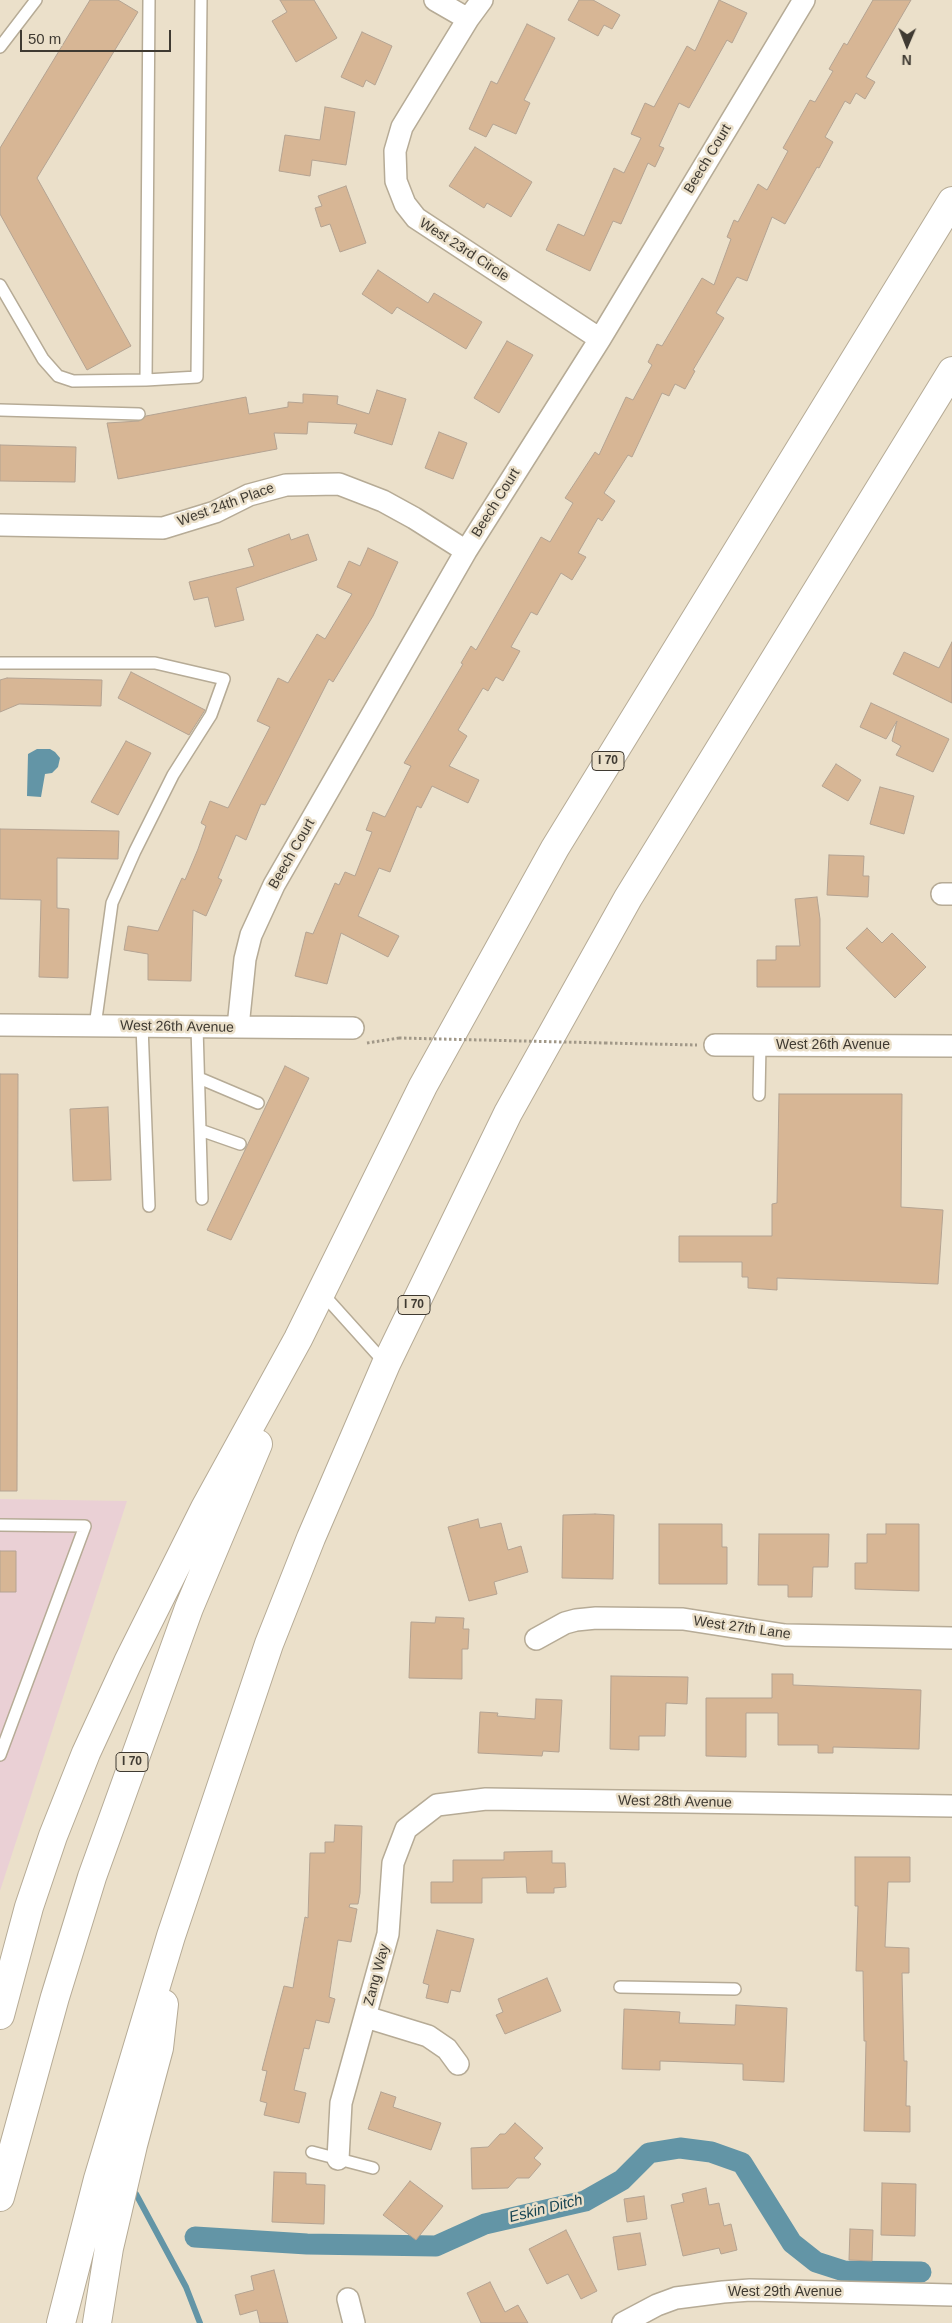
<!DOCTYPE html>
<html>
<head>
<meta charset="utf-8">
<style>
  body { margin:0 }
  #map { position:relative; width:952px; height:2323px; overflow:hidden; background:#ebe0ca; font-family:Helvetica,sans-serif }
  canvas { display:block }
  .north { position:absolute; left:882px; top:20px; width:50px; height:50px; -webkit-text-stroke:4px #ebe0ca; paint-order:stroke; rotate:181deg; font-size:14px; font-weight:700; line-height:20px; text-align:center; color:#3f3a32 }
  .north::after { content:''; display:block; margin:auto; width:18px; height:22px; background:#3f3a32; clip-path:polygon(50% 0,100% 100%,50% 72%,0 100%) }
  .scale { position:absolute; left:20px; top:30px; width:151px; height:22px; box-sizing:border-box; border:2px solid #3f3a32; border-top:0; padding-left:6px; font-size:15px; line-height:18px; white-space:nowrap; color:#3f3a32; -webkit-text-stroke:4px #ebe0ca; paint-order:stroke }
</style>
</head>
<body>
<div id="map">
<canvas width="952" height="2323"></canvas>
<div class="north">N</div>
<div class="scale">50 m</div>
</div>
<script>
const context = document.querySelector('canvas').getContext('2d');
context.lineJoin = 'round';
function paint(path, color) {
  context.fillStyle = color;
  context.fill(path, 'evenodd');
}
function shape(rows) {
  const path = new Path2D();
  for (const r of rows) {
    path.moveTo(r[0], r[1]);
    for (let i = 2; i < r.length; i += 2) path.lineTo(r[i], r[i + 1]);
  }
  return path;
}
function strokePath(path, color, width, dash) {
  context.strokeStyle = color;
  context.lineWidth = width;
  context.lineCap = dash ? 'butt' : 'round';
  context.setLineDash(dash || []);
  context.stroke(path);
}
function drawText(font, color, halo, rows, align = 'center') {
  context.font = font + ' Helvetica,sans-serif';
  context.lineWidth = 5;
  context.setLineDash([]);
  context.textBaseline = 'middle';
  context.strokeStyle = halo;
  context.fillStyle = color;
  for (const [text, x, y, turn = 0] of rows) {
    context.save();
    context.translate(x, y);
    context.rotate((+turn || 0) * Math.PI / 180);
    context.textAlign = isNaN(turn) ? turn : align;
    if (halo) context.strokeText(text, 0, 0);
    context.fillText(text, 0, 0);
    context.restore();
  }
}
const commercial = shape([
  [0,1499,127,1501,0,1891]
]);
const water = shape([
  [37,749,50,749,55,752,60,758,58,767,52,773,45,774,41,797,27,796,28,754]
]);
const stream = shape([
  [136,2194,186,2287,200,2323]
]);
const canal = shape([
  [195,2237,307,2244,436,2246,485,2224,585,2201,622,2180,649,2153,680,2148,711,2152,742,2163,792,2243,816,2262,844,2271,921,2272]
]);
const building = shape([
  [90,0,118,0,138,12,37,178,131,346,87,370,0,214,0,148,90,0],
  [280,0,314,0,337,38,296,62,272,21,287,12,280,0],
  [579,0,593,0,620,15,612,29,604,25,598,36,568,20,579,0],
  [719,0,747,13,732,43,727,40,689,108,679,103,659,146,664,148,655,167,648,163,621,224,613,221,590,271,546,250,558,224,584,236,614,168,624,173,641,138,631,134,645,103,654,107,687,46,695,51,719,0],
  [873,0,911,0,866,77,875,82,865,99,856,93,850,104,845,101,825,137,833,142,819,168,817,167,785,224,772,217,747,281,737,277,716,313,724,318,693,370,695,371,685,389,675,384,669,396,662,393,632,457,628,455,604,493,615,501,602,521,598,518,578,553,586,557,572,580,561,573,537,615,531,612,511,647,520,651,503,681,496,677,488,691,483,688,458,730,467,736,449,766,479,780,468,803,432,786,421,808,417,806,390,872,379,868,358,916,399,936,388,957,341,933,327,984,295,976,306,932,313,934,335,883,339,885,345,872,355,876,372,832,366,830,373,812,385,817,411,766,404,763,463,664,461,663,471,646,476,650,541,537,550,542,573,503,565,498,595,452,599,455,626,397,633,400,652,365,648,362,657,344,662,346,702,278,714,285,731,239,727,237,734,220,738,222,758,184,767,190,788,151,783,148,810,100,815,102,833,71,829,69,844,43,847,45,873,0],
  [527,24,555,38,524,100,530,103,516,134,493,124,486,137,469,129,491,81,497,84,527,24],
  [362,32,392,46,375,85,366,80,363,87,341,77,362,32],
  [325,107,355,112,346,165,312,160,310,176,279,171,285,135,320,140,325,107],
  [475,147,532,182,511,217,487,203,484,208,449,186,475,147],
  [346,186,366,243,340,252,330,224,321,227,315,208,322,206,318,196,346,186],
  [378,270,428,303,434,293,482,322,466,349,397,307,392,314,362,294,378,270],
  [507,341,533,355,499,413,474,398,507,341],
  [377,390,406,399,392,445,354,433,357,424,308,422,307,434,274,433,277,449,118,479,107,423,139,421,146,416,246,397,249,414,288,407,288,402,303,403,303,394,338,396,337,404,369,414,377,390],
  [439,432,467,443,453,479,425,468,439,432],
  [0,445,76,447,75,482,0,481,0,445],
  [289,534,291,540,308,534,317,560,236,588,244,620,215,627,208,597,194,600,189,582,254,566,248,549,289,534],
  [368,548,398,562,373,616,333,682,329,679,265,805,261,804,246,840,236,835,218,878,222,880,206,916,193,910,191,981,148,980,148,954,124,950,128,926,158,931,182,878,185,880,198,849,206,826,201,823,210,801,228,808,270,727,257,721,278,678,288,683,317,634,325,639,352,594,337,587,349,561,360,566,368,548],
  [952,642,952,703,893,674,904,652,939,668,952,642],
  [131,672,205,710,189,735,118,698,131,672],
  [7,678,102,680,101,706,19,704,0,712,0,680,7,678],
  [871,703,949,739,933,772,896,755,901,746,892,741,897,721,886,739,860,727,871,703],
  [126,741,151,753,118,815,91,802,126,741],
  [836,764,861,780,848,801,822,786,836,764],
  [880,787,914,796,904,834,870,824,880,787],
  [0,829,119,831,118,859,57,858,57,908,69,909,68,978,39,977,41,900,0,899,0,829],
  [829,855,864,856,863,876,869,876,868,897,827,895,829,855],
  [817,897,820,919,820,987,757,987,757,960,776,960,776,946,800,946,795,899,817,897],
  [867,928,882,943,892,933,926,967,895,998,846,948,867,928],
  [285,1066,309,1078,231,1240,207,1230,285,1066],
  [0,1074,18,1074,17,1491,0,1491,0,1074],
  [779,1094,902,1094,901,1207,943,1210,938,1284,777,1278,777,1290,748,1288,748,1277,742,1277,742,1262,679,1262,679,1236,772,1236,772,1204,777,1203,779,1094],
  [108,1107,111,1180,73,1181,70,1109,108,1107],
  [595,1514,614,1515,613,1579,562,1578,563,1515,595,1514],
  [478,1519,480,1528,501,1523,508,1550,521,1546,528,1572,494,1582,497,1594,469,1601,448,1527,478,1519],
  [659,1524,722,1524,722,1547,727,1547,727,1584,659,1584,659,1524],
  [886,1524,919,1524,919,1591,855,1589,855,1563,867,1563,867,1534,886,1534,886,1524],
  [759,1534,829,1534,828,1567,813,1567,812,1597,788,1597,788,1585,758,1585,759,1534],
  [0,1551,16,1551,16,1592,0,1592,0,1551],
  [436,1617,464,1618,463,1629,469,1629,468,1649,462,1649,462,1679,409,1678,411,1622,435,1623,436,1617],
  [772,1674,793,1674,793,1685,921,1690,919,1749,833,1747,833,1753,818,1753,818,1745,778,1745,778,1713,746,1713,746,1757,706,1756,706,1698,772,1698,772,1674],
  [611,1676,688,1677,687,1704,666,1703,665,1736,639,1736,639,1750,610,1749,611,1676],
  [536,1699,562,1700,559,1752,543,1751,542,1756,478,1753,480,1712,498,1713,497,1716,535,1719,536,1699],
  [335,1825,362,1826,360,1893,358,1904,350,1904,349,1907,357,1909,351,1942,338,1940,329,1997,335,1999,329,2023,316,2020,309,2049,304,2048,294,2090,306,2093,299,2123,264,2115,267,2103,260,2101,267,2071,262,2070,284,1986,293,1988,305,1917,308,1918,310,1853,325,1853,325,1842,334,1842,335,1825],
  [552,1851,552,1863,565,1863,566,1887,554,1888,554,1893,527,1893,526,1877,482,1878,482,1903,431,1903,431,1882,453,1882,453,1860,504,1860,504,1852,552,1851],
  [855,1857,910,1857,910,1882,888,1882,885,1947,909,1948,909,1973,902,1973,904,2061,907,2061,906,2106,910,2106,910,2132,864,2131,866,2041,864,2041,863,1971,856,1971,858,1906,855,1906,855,1857],
  [437,1930,474,1939,460,1992,451,1990,448,2003,426,1998,429,1985,423,1983,437,1930],
  [547,1978,561,2011,505,2034,496,2015,503,2012,498,1999,547,1978],
  [736,2005,787,2008,784,2082,743,2080,743,2064,660,2061,660,2070,622,2069,624,2009,680,2012,679,2023,735,2025,736,2005],
  [381,2092,396,2097,393,2107,441,2123,431,2150,368,2129,381,2092],
  [515,2123,543,2148,534,2158,541,2164,529,2178,517,2178,508,2188,472,2189,471,2148,488,2147,500,2134,505,2134,515,2123],
  [274,2172,306,2173,306,2184,325,2185,324,2224,272,2222,274,2172],
  [410,2181,443,2206,416,2240,383,2215,410,2181],
  [882,2183,916,2184,915,2236,881,2235,882,2183],
  [706,2188,709,2205,719,2203,724,2226,731,2224,737,2250,721,2254,719,2248,683,2256,671,2205,684,2202,682,2194,706,2188],
  [644,2196,647,2219,627,2222,624,2199,644,2196],
  [850,2229,873,2230,872,2261,849,2260,850,2229],
  [566,2230,597,2291,581,2299,568,2274,547,2284,529,2249,566,2230],
  [640,2233,646,2265,618,2270,613,2237,640,2233],
  [274,2270,288,2323,260,2323,257,2310,240,2315,235,2295,254,2290,251,2276,274,2270],
  [490,2282,505,2312,518,2305,528,2323,481,2323,467,2293,490,2282]
]);
const path = shape([
  [367,1043,399,1038],
  [605,1043,697,1045]
]);
const service = shape([
  [0,47,36,0],
  [0,285,43,359,58,376,73,381,146,380,149,0],
  [146,380,197,377,201,0],
  [0,410,139,414],
  [0,663,155,663,224,679,211,715,173,775,135,851,112,903,95,1026],
  [142,1026,149,1206],
  [197,1027,202,1199],
  [199,1078,258,1103],
  [759,1095,760,1045],
  [200,1130,240,1144],
  [322,1293,385,1363],
  [0,1525,85,1526,0,1755],
  [620,1987,735,1989],
  [312,2152,373,2168]
]);
const minor = shape([
  [435,0,468,19],
  [482,0,468,19,402,127,395,151,396,181,405,204,416,218,600,339],
  [0,525,163,528,215,512,249,495,286,485,339,484,383,501,414,518,466,551],
  [942,894,952,894],
  [0,1025,353,1028],
  [238,1027,245,959,251,935,274,885,466,551,600,339,804,0],
  [715,1045,952,1046],
  [536,1639,565,1623,576,1620,596,1618,683,1619,785,1635,952,1638],
  [366,2017,428,2036,447,2049,458,2064],
  [338,2159,341,2103,388,1934,393,1863,406,1829,437,1805,486,1799,952,1806],
  [348,2299,354,2323],
  [623,2323,657,2305,676,2298,723,2292,750,2290,952,2295]
]);
const motorway = shape([
  [0,2015,29,1907,53,1836,86,1753,128,1662,205,1508,298,1339,423,1086,555,848,952,201],
  [0,2197,55,1997,92,1877,189,1608,258,1444],
  [61,2323,98,2179,171,1936,269,1644,311,1538,386,1364,508,1113,628,898,952,371],
  [97,2323,109,2248,133,2145,159,2048,164,2004]
]);
const pathBridge = shape([
  [399,1038,605,1043]
]);
const shields = [
  [608,761,32],
  [414,1305,32],
  [132,1762,32]
];
const shieldNames = [
  ["I 70",608,761],
  ["I 70",414,1305],
  ["I 70",132,1762]
];
const streetNames = [
  ["Beech Court",708,159,-59],
  ["West 23rd Circle",464,250,33],
  ["Beech Court",496,503,-58],
  ["West 24th Place",226,505,-20],
  ["Beech Court",292,854,-60],
  ["West 26th Avenue",177,1027,1],
  ["West 26th Avenue",833,1045],
  ["West 27th Lane",742,1628,8],
  ["West 28th Avenue",675,1802,1],
  ["Zang Way",377,1975,-75],
  ["West 29th Avenue",785,2292]
];
const waterNames = [
  ["Eskin Ditch",546,2209,-14]
];
paint(commercial, '#ead0d5');
paint(water, '#6395a6');
strokePath(stream, '#6395a6', 6);
strokePath(canal, '#6395a6', 21);
paint(building, '#d7b695');
strokePath(building, '#b4a392', 1);
strokePath(service, '#b6ab96', 14);
strokePath(minor, '#b6ab96', 24);
strokePath(motorway, '#b6ab96', 30);
strokePath(path, '#a19888', 3, [2.5, 2.5]);
strokePath(service, '#fff', 11);
strokePath(minor, '#fff', 21);
strokePath(motorway, '#fff', 28);
strokePath(pathBridge, '#a19888', 3, [2.5, 2.5]);
for (const [x, y, w] of shields) {
  const box = new Path2D();
  box.roundRect(x - w / 2, y - 9.5, w, 19, 4);
  context.fillStyle = '#ebe0ca';
  context.fill(box);
  strokePath(box, '#3f3a32', 1);
}
drawText('bold 12px', '#3f3a32', null, shieldNames);
drawText('14px', '#3f3a32', '#ebe0ca', streetNames);
drawText('italic 15px', '#184452', '#ebe0ca', waterNames);
</script>
</body>
</html>
